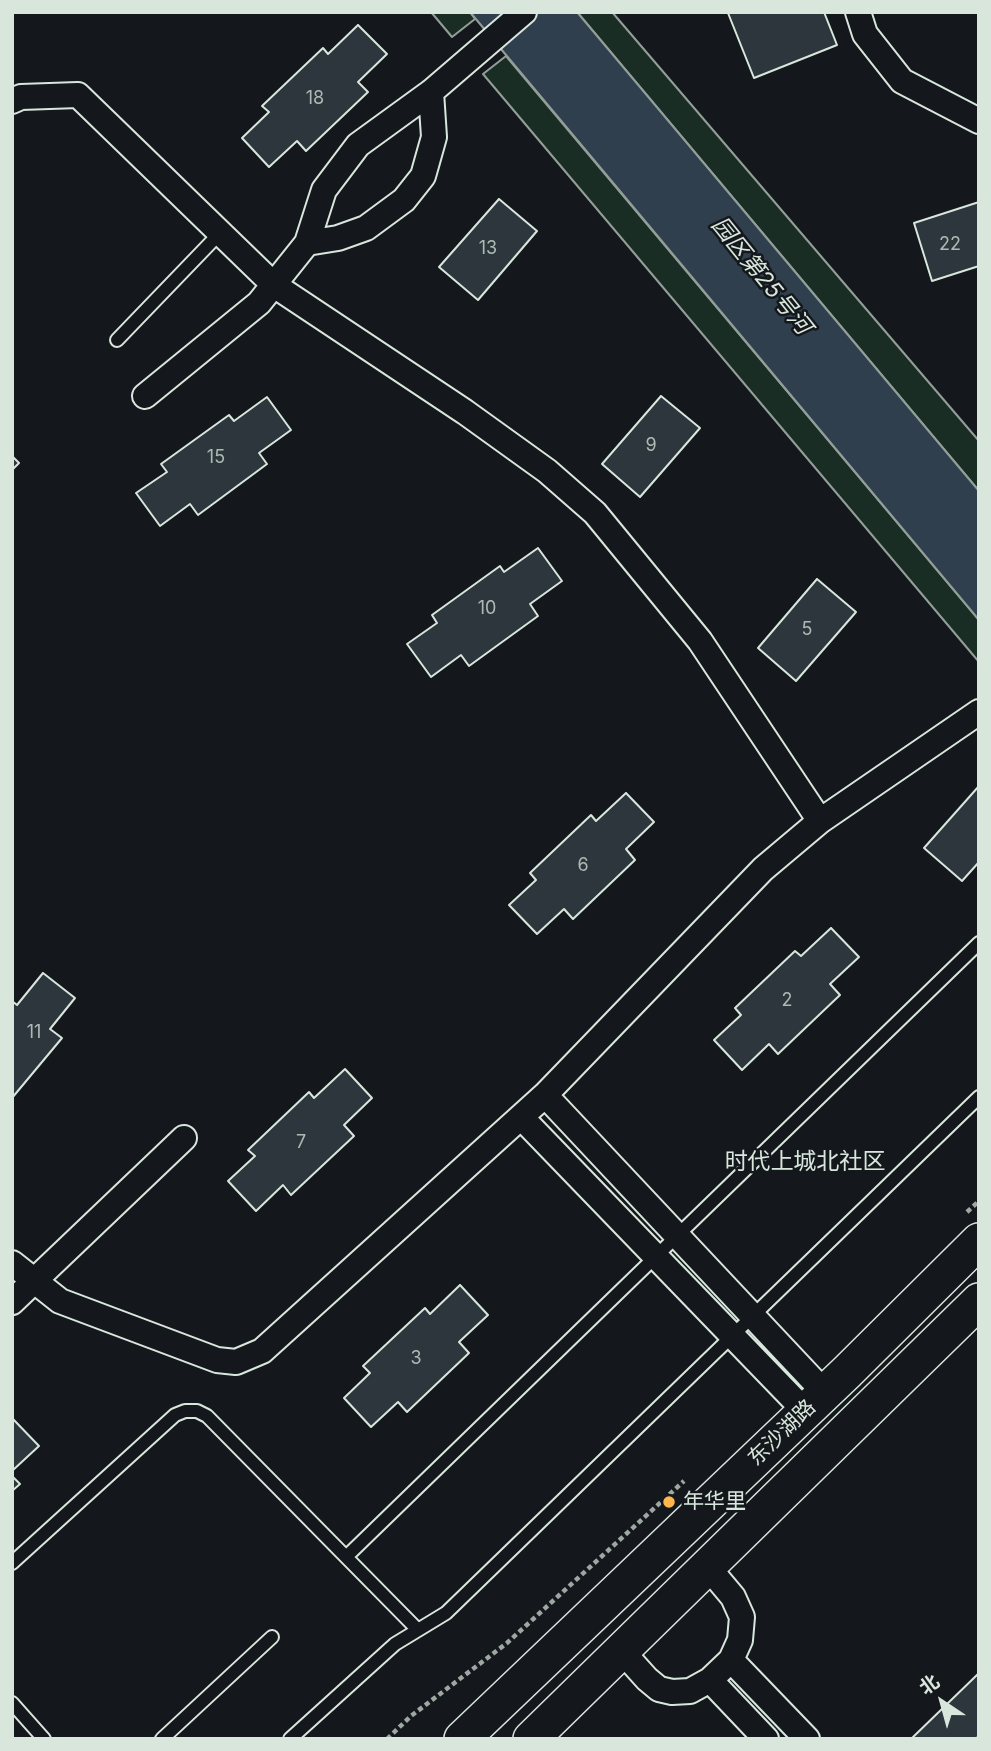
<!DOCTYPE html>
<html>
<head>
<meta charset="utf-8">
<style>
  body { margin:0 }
  #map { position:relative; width:991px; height:1751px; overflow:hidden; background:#14181c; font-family:Inter,"Noto Sans SC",sans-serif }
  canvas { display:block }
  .frame { position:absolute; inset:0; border:14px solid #d8e6dc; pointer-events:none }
  .north { position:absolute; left:907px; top:1667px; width:70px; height:70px; -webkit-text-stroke:5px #14181c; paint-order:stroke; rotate:324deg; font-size:19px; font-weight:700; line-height:28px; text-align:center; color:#d8e6dc }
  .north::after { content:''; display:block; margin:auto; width:24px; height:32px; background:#d8e6dc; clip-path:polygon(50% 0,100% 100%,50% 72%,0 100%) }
</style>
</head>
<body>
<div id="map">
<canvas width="991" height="1751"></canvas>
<div class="frame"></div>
<div class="north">北</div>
</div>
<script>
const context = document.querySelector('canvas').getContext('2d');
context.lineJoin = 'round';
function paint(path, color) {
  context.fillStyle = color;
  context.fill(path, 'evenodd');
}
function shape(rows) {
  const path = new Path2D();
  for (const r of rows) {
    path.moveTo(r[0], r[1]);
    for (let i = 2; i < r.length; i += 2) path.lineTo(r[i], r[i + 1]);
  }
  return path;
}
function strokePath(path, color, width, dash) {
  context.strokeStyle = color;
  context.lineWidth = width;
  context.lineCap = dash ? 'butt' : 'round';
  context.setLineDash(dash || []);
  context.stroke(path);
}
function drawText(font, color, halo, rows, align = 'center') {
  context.font = font + ' Inter,"Noto Sans SC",sans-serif';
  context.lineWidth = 5;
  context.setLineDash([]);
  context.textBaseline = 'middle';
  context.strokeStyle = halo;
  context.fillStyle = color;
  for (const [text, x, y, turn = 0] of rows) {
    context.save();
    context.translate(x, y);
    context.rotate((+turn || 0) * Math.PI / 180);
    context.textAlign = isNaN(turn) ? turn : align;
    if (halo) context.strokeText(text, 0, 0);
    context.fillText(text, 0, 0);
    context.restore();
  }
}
const green = shape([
  [431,12,470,12,475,19,452,37,431,12],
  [577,12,612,12,979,441,979,491,577,12],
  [506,56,979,620,979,662,483,74,506,56]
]);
const water = shape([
  [470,12,577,12,979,491,979,620,470,12]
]);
const building = shape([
  [824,12,837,45,754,78,728,13,824,12],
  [358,25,387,54,358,82,368,92,306,151,297,141,269,167,242,138,269,112,262,106,323,48,328,54,358,25],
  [499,199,537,231,478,300,439,267,499,199],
  [979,202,979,266,932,281,914,223,979,202],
  [661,396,700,428,640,497,602,464,661,396],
  [267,397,291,430,259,453,267,464,198,515,190,504,160,526,136,493,167,472,161,464,229,415,234,421,267,397],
  [12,456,19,463,12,470,12,456],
  [538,548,562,581,530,604,538,616,469,666,461,655,431,677,407,644,437,623,432,615,500,566,504,572,538,548],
  [817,579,856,612,796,681,758,648,817,579],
  [979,786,979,862,962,881,924,848,979,786],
  [626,793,654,822,626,849,635,860,573,919,564,909,537,934,509,905,536,880,530,873,591,815,596,821,626,793],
  [831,928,859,957,830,984,840,995,778,1054,769,1044,742,1070,714,1040,741,1015,735,1008,795,951,801,956,831,928],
  [43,973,75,998,50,1029,62,1038,12,1098,12,1001,17,1005,43,973],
  [345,1069,372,1098,344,1125,354,1136,291,1195,283,1185,256,1211,228,1181,255,1156,248,1150,309,1092,314,1098,345,1069],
  [460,1285,488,1315,459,1342,469,1353,407,1412,398,1402,371,1427,344,1398,370,1373,363,1366,425,1308,430,1314,460,1285],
  [12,1418,39,1446,12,1471,12,1418],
  [12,1476,20,1484,12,1491,12,1476],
  [979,1673,979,1736,975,1739,911,1739,979,1673]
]);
const path = shape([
  [967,1212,979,1201],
  [387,1739,411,1716,507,1643,684,1481]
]);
const lane = shape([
  [117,340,220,233],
  [346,1557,979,943],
  [12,1563,175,1415,185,1411,197,1411,207,1416,418,1630],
  [12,1703,44,1739],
  [162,1739,272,1637],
  [290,1739,395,1644,446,1613,979,1097]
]);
const street = shape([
  [858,12,865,34,902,81,979,121],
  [12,101,21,97,78,95,274,285,465,412,547,471,595,513,700,641,820,821],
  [307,243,338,238,366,228,404,200,423,176,434,137,431,92],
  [145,396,259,303,307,243,324,190,358,145,431,92,524,12],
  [545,1095,824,1392],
  [521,1117,805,1411],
  [12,1263,60,1301,217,1360,236,1362,262,1351,545,1095,763,869,820,821,979,712],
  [12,1302,184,1138],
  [621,1650,647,1679,659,1689,672,1692,690,1691,710,1680,731,1660,740,1640,742,1617,733,1597,707,1566],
  [731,1660,807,1739],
  [710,1680,766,1739]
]);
const secondary = shape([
  [462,1739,847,1372,979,1241],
  [531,1739,979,1301]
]);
const markers = [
  [669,1502,7,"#ffb74d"]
];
const numberNames = [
  ["18",315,99],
  ["22",950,245],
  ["13",488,249],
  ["9",651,446],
  ["15",216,458],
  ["10",487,609],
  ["5",807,630],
  ["6",583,866],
  ["2",787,1001],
  ["11",34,1033],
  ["7",301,1143],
  ["3",416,1359]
];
const streetNames = [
  ["东沙湖路",782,1433,-44]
];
const poiNames = [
  ["年华里",683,1502]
];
const waterNames = [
  ["园区第25号河",761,276,51]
];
const neighbourhoodNames = [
  ["时代上城北社区",805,1162]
];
paint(green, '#1a2d24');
strokePath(green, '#939e99', 2);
paint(water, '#2f3f4d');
strokePath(water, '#939e99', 2);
paint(building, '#2c363c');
strokePath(building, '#d8e6dc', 2);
strokePath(lane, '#d8e6dc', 16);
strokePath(street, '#d8e6dc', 28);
strokePath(secondary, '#d8e6dc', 38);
strokePath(path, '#9da8a2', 4.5, [5, 3.5]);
strokePath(lane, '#14181c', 12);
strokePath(street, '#14181c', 24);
strokePath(secondary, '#14181c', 35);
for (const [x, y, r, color] of markers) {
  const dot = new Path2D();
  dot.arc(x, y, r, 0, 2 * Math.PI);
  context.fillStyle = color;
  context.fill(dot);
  strokePath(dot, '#14181c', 2.5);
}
drawText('18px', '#adbab4', null, numberNames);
drawText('21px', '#d8e6dc', '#14181c', streetNames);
drawText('21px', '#d8e6dc', '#14181c', poiNames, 'left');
drawText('italic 23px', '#d8e6dc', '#14181c', waterNames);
drawText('23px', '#d8e6dc', '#14181c', neighbourhoodNames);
</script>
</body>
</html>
